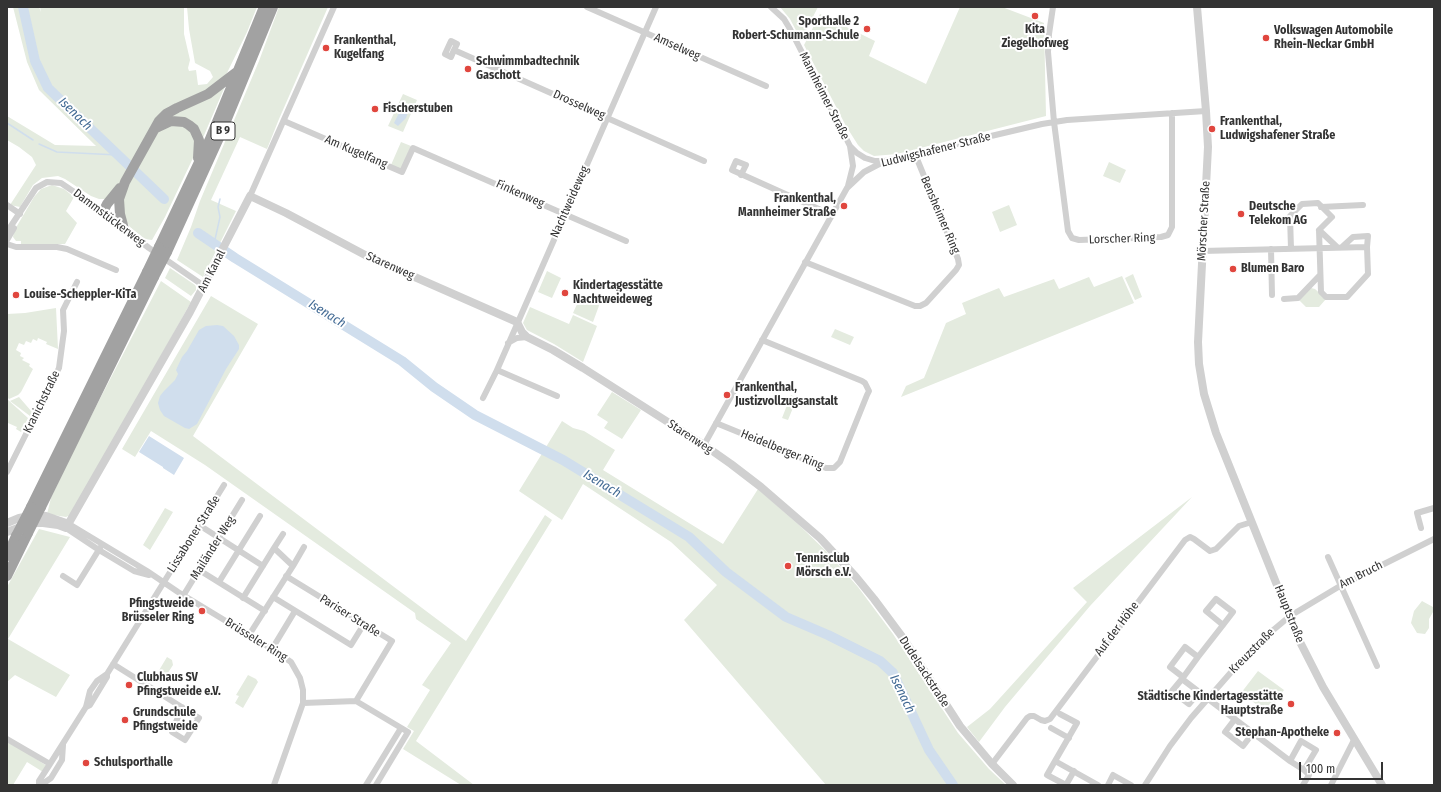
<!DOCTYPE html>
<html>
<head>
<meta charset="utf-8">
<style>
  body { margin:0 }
  #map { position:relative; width:1441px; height:792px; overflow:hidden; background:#fff; font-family:"Fira Sans Condensed",sans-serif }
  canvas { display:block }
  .frame { position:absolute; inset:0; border:8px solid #333; pointer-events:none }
  .scale { position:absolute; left:1299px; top:762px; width:84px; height:18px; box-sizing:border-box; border:2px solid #333; border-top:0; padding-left:5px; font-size:12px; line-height:14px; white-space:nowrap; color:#333; -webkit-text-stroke:3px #fff; paint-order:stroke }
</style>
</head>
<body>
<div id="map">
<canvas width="1441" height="792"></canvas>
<div class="frame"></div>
<div class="scale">100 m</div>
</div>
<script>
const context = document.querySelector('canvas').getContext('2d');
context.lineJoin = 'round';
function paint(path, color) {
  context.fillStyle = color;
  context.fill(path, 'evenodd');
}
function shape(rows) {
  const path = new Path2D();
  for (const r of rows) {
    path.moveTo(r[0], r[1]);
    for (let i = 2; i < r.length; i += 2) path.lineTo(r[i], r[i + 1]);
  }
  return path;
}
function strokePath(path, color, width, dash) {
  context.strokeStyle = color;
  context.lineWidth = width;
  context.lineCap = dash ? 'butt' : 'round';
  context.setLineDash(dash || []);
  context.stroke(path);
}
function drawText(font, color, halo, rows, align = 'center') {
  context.font = font + ' "Fira Sans Condensed",sans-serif';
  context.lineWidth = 4;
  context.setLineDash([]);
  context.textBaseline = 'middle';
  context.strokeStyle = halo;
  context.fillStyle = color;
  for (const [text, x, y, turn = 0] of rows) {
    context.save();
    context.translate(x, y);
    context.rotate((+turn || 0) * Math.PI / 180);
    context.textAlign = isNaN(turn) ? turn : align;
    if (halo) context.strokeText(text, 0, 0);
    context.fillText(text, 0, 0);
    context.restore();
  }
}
const green = shape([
  [13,7,39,7,41,12,40,7,184,7,184,34,190,60,188,68,189,71,196,70,198,85,207,84,213,77,210,71,195,63,189,29,187,7,257,7,247,32,227,73,217,84,207,91,168,107,122,182,105,199,99,199,91,196,65,179,58,176,42,178,33,185,20,207,10,205,36,165,32,157,19,147,7,140,7,116,55,145,96,146,39,90,27,62],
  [279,7,328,7,279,119,267,149,240,137,211,200,236,211,203,277,177,260,191,227,200,201,259,61],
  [780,7,818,7,801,40,790,19],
  [960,7,1002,7,1044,23,1046,116,897,154,874,156,864,151,858,145,846,126,804,45,820,14,875,41,869,56,926,84],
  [226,84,202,140,197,129,164,120],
  [403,94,417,100,403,132,388,126],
  [171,123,184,125,194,133,197,144,193,158,165,217,152,240,145,239,130,227,122,215,121,201,126,189,159,130],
  [401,142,411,146,401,169,391,165],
  [1109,162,1126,170,1120,183,1103,176],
  [52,185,64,189,74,197,66,211,77,223,65,244,21,244,21,241,16,241,13,237,14,231,34,197,41,189],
  [1009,205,1017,225,1000,232,992,212],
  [170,268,195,285,196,287,196,290,191,296,165,278],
  [547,271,561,278,552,298,538,292],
  [1133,274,1142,297,1135,300,1125,278],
  [1122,276,1134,303,901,397,906,386,924,378,946,323,966,314,962,303,999,288,1004,297,1054,279,1059,289,1089,277,1094,287],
  [161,281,191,302,73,514,66,517,47,514,51,498,76,445],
  [1311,288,1315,289,1326,299,1319,307,1306,307,1299,300],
  [211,296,258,324,193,436,466,641,545,515,552,520,416,741,474,785,461,785,403,749,414,731,407,727,430,690,422,685,451,643,416,619,415,613,205,465,151,431,135,457,122,449],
  [590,298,600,303,593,322,573,313,578,302],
  [530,307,569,324,573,315,597,326,583,362,554,344,527,330,523,323],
  [56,308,58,349,46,344,47,342,38,338,37,341,33,339,31,343,26,341,24,345,19,343,16,350,21,353,20,356,24,358,22,360,30,364,29,366,33,369,21,392,18,395,9,399,7,397,7,314,25,313],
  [835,329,854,337,850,345,831,337],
  [612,392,641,410,622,439,604,428,608,422,597,415],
  [791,395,797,398,788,420,782,418],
  [19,397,32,412,30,416,10,401],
  [7,399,28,418,21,432,16,429,17,427,8,423,7,425],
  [562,421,573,428,584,431,615,450,603,470,723,544,758,489,799,525,827,552,858,587,893,634,958,733,989,769,1006,785,826,785,684,620,717,585,671,542,583,484,562,520,519,491],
  [1192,497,1090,606,1005,707,979,742,967,727,990,709,1087,602,1073,588],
  [165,508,173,512,150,550,143,545],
  [39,529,70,537,8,639,70,675,56,697,15,675,7,682,7,587],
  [1422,601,1433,607,1433,612,1429,619,1429,628,1425,634,1417,633,1411,623,1414,611],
  [167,657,172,660,173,665,162,682,155,677],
  [1258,671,1284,690,1268,713,1241,693],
  [248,675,256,679,258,682,243,708,235,703,239,696,236,695],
  [7,740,47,766,43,772,27,762,13,785,7,785]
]);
const water = shape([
  [403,105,409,106,409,109,406,118,398,126,394,123],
  [217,325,223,326,234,336,239,345,239,349,226,369,197,424,189,429,185,428,164,416,160,410,158,403,160,396,164,391,175,380,178,374,176,370,182,357,187,351,199,330,206,326],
  [149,436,184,458,174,475,163,468,163,467,139,452]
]);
const stream = shape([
  [7,123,33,140],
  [39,144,57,152,118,155],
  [214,244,220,217,218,207,220,199]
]);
const river = shape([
  [23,7,35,61,48,88,164,199],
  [198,233,235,258,402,361,434,387,475,415,563,460,689,537,726,572,786,617,828,635,880,661,893,673,929,750,953,785]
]);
const minor = shape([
  [587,7,766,86],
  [771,7,784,19,790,29,850,146,857,153,865,158,875,161,883,161],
  [1053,7,1049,34,1048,52,1054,122,1068,231,1072,238,1079,240,1161,237,1168,235,1172,227,1172,113],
  [454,50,451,57,445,54,451,41,457,44,454,50,704,161],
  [284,121,402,172,413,148,626,241],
  [741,175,746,165,736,161,732,170,832,215],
  [848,186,853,166,850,146],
  [250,196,334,7],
  [7,205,20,214],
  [1321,207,1363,205],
  [1319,230,1337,247],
  [7,232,36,188,47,182,61,183,89,202,149,248,204,286],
  [7,240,14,228],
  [7,244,16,247,57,247,67,249,116,270],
  [1271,249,1272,295],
  [1291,249,1290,216,1302,204,1318,203,1332,217,1319,230,1321,292,1326,297,1347,297,1368,274,1367,247],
  [1202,251,1367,247,1368,236,1353,237,1342,247],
  [805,262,915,306,920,306,926,303,956,270,959,265,958,259,915,154],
  [1284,299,1298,298,1320,275],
  [508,343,517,338,527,337],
  [497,370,557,396],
  [483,398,497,370,656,7],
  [716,423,826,468,834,468,840,462,867,395,869,391,865,383,862,381,762,340],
  [704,445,847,188,864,172,885,161,1042,124,1067,120,1206,111],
  [7,472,59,368,64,331,63,310,77,282],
  [69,524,147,571,178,592,272,649,291,662,300,678,303,690,303,703,274,785],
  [199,525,263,566],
  [66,528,99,550,134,571,149,575],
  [1421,528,1417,513,1434,508],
  [283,534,274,548,293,566,304,547],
  [1328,557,1377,666],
  [199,570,265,611],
  [63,576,77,585,100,548],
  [286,576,392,641,356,701,303,703],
  [219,582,260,516],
  [183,596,242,500],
  [273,597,351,645,364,624],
  [243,598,274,548],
  [249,635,293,566],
  [272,649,295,611],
  [113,664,199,718,185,740,172,732,182,707],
  [1183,677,1170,667,1185,647,1198,657],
  [1182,679,1290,761,1304,770,1309,775,1303,785],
  [1199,692,1189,704,1172,691,1182,679,1198,657,1223,625,1233,612,1216,599,1206,611,1223,625],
  [356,701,408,732,376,785],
  [86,707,90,705,107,677,107,674,224,485],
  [1060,714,1077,723,1055,761,1098,785],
  [1235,719,1225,732,1243,746,1253,733],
  [1051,728,1069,738],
  [7,739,50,764],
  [1055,761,1047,775,1066,785],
  [1290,761,1301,741,1316,750,1304,770],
  [992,764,1027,718,1030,716,1034,716,1041,720,1045,721,1050,719,1185,540,1190,537,1194,539,1210,551,1216,549,1239,526,1252,522],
  [39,785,39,781,50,764,86,707,90,691,97,681,107,674],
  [41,785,51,778,62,760,63,745],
  [366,785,401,728],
  [1066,785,1074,771],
  [1108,785,1113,775,1131,785],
  [1145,785,1170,746,1191,718,1247,654,1259,642,1290,616,1340,586,1434,539],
  [1331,785,1354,740]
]);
const tertiary = shape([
  [1197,7,1206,111,1208,147,1198,342,1199,364,1204,394,1216,433,1299,640,1323,687,1382,785],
  [7,523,19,518,35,515,46,516,69,524],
  [7,532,31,523,43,523,58,525,66,528,190,312,250,196,286,213,367,256,517,322,522,332,527,337,553,350,583,368,704,445,731,464,761,487,820,538,856,577,874,599,903,638,960,726,992,764,1013,785]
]);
const trunk = shape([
  [156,128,171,121,184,122,189,125,194,129,199,140,198,158],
  [103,212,107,204,120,188],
  [124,229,120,214,119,199,125,182,159,121,166,114,177,108,208,94,238,71],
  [159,247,210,139,264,7],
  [167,252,219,138,273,7],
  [31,507,147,272],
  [41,507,154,277],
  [7,556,16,536],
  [7,576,28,533]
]);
const trunkBridge = shape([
  [147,272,159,247],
  [154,277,167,252],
  [28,533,41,507],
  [16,536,31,507]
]);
const markers = [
  [1035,16,4,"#e0463e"],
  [867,29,4,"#e0463e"],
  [1266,38,4,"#e0463e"],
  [326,48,4,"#e0463e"],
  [468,69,4,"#e0463e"],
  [375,109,4,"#e0463e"],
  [1212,129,4,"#e0463e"],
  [844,206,4,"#e0463e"],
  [1241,214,4,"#e0463e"],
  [1233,269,4,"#e0463e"],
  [565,293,4,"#e0463e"],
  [16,295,4,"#e0463e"],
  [727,395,4,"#e0463e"],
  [788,566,4,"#e0463e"],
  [202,611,4,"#e0463e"],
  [129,685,4,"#e0463e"],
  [1291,704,4,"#e0463e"],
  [125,720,4,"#e0463e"],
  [1337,733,4,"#e0463e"],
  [86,763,4,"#e0463e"]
];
const shields = [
  [223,131,24]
];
const shieldNames = [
  ["B 9",223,131]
];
const poiNames = [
  ["Sporthalle 2",859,22,"right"],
  ["Robert-Schumann-Schule",859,36,"right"],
  ["Kita",1035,30,"center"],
  ["Ziegelhofweg",1035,44,"center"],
  ["Volkswagen Automobile",1274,31],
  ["Rhein-Neckar GmbH",1274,45],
  ["Frankenthal,",334,41],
  ["Kugelfang",334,55],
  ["Schwimmbadtechnik",476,62],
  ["Gaschott",476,76],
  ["Fischerstuben",383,109],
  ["Frankenthal,",1220,122],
  ["Ludwigshafener Straße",1220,136],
  ["Frankenthal,",836,199,"right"],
  ["Mannheimer Straße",836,213,"right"],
  ["Deutsche",1249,207],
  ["Telekom AG",1249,221],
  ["Blumen Baro",1241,269],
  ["Kindertagesstätte",573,286],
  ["Nachtweideweg",573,300],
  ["Louise-Scheppler-KiTa",24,295],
  ["Frankenthal,",735,388],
  ["Justizvollzugsanstalt",735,402],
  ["Tennisclub",796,559],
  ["Mörsch e.V.",796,573],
  ["Pfingstweide",194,604,"right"],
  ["Brüsseler Ring",194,618,"right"],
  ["Clubhaus SV",137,678],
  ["Pfingstweide e.V.",137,692],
  ["Städtische Kindertagesstätte",1283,697,"right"],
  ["Hauptstraße",1283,711,"right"],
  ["Grundschule",133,713],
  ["Pfingstweide",133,727],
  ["Stephan-Apotheke",1329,733,"right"],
  ["Schulsporthalle",94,763]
];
const streetNames = [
  ["Amselweg",677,47,24],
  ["Mannheimer Straße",824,96,63],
  ["Drosselweg",579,105,24],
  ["Ludwigshafener Straße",936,150,-14],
  ["Am Kugelfang",356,152,23],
  ["Finkenweg",520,194,24],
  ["Nachtweideweg",570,202,-66],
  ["Bensheimer Ring",940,215,67],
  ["Dammstückerweg",109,218,37],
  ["Mörscher Straße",1204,221,-87],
  ["Lorscher Ring",1122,239,-2],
  ["Starenweg",390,266,24],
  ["Am Kanal",212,271,-63],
  ["Kranichstraße",42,402,-64],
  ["Starenweg",690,437,33],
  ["Heidelberger Ring",782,450,22],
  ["Lissaboner Straße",194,534,-58],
  ["Mailänder Weg",213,548,-58],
  ["Am Bruch",1361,575,-27],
  ["Hauptstraße",1289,614,68],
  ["Pariser Straße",350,616,32],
  ["Auf der Höhe",1117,629,-53],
  ["Brüsseler Ring",256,640,32],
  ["Kreuzstraße",1252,651,-45],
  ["Dudelsackstraße",924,672,57]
];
const waterNames = [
  ["Isenach",75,114,44],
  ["Isenach",327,314,32],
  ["Isenach",602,484,31],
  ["Isenach",902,694,64]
];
paint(green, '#e4ebdf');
paint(water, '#d0deed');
strokePath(stream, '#d0deed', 1.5);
strokePath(river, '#d0deed', 10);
strokePath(minor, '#d0d0d0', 6);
strokePath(tertiary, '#d0d0d0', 8);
strokePath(trunk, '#a2a2a2', 10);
strokePath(trunkBridge, '#a2a2a2', 10);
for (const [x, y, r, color] of markers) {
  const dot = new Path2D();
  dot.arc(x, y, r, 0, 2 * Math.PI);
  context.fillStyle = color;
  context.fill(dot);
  strokePath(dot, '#fff', 1.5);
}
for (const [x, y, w] of shields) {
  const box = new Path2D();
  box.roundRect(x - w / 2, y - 9, w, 18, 3);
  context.fillStyle = '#fff';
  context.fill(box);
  strokePath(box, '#333', 1);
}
drawText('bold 11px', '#333', null, shieldNames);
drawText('bold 12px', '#333', '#fff', poiNames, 'left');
drawText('12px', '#333', '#fff', streetNames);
drawText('italic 13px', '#426a94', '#fff', waterNames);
</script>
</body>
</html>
